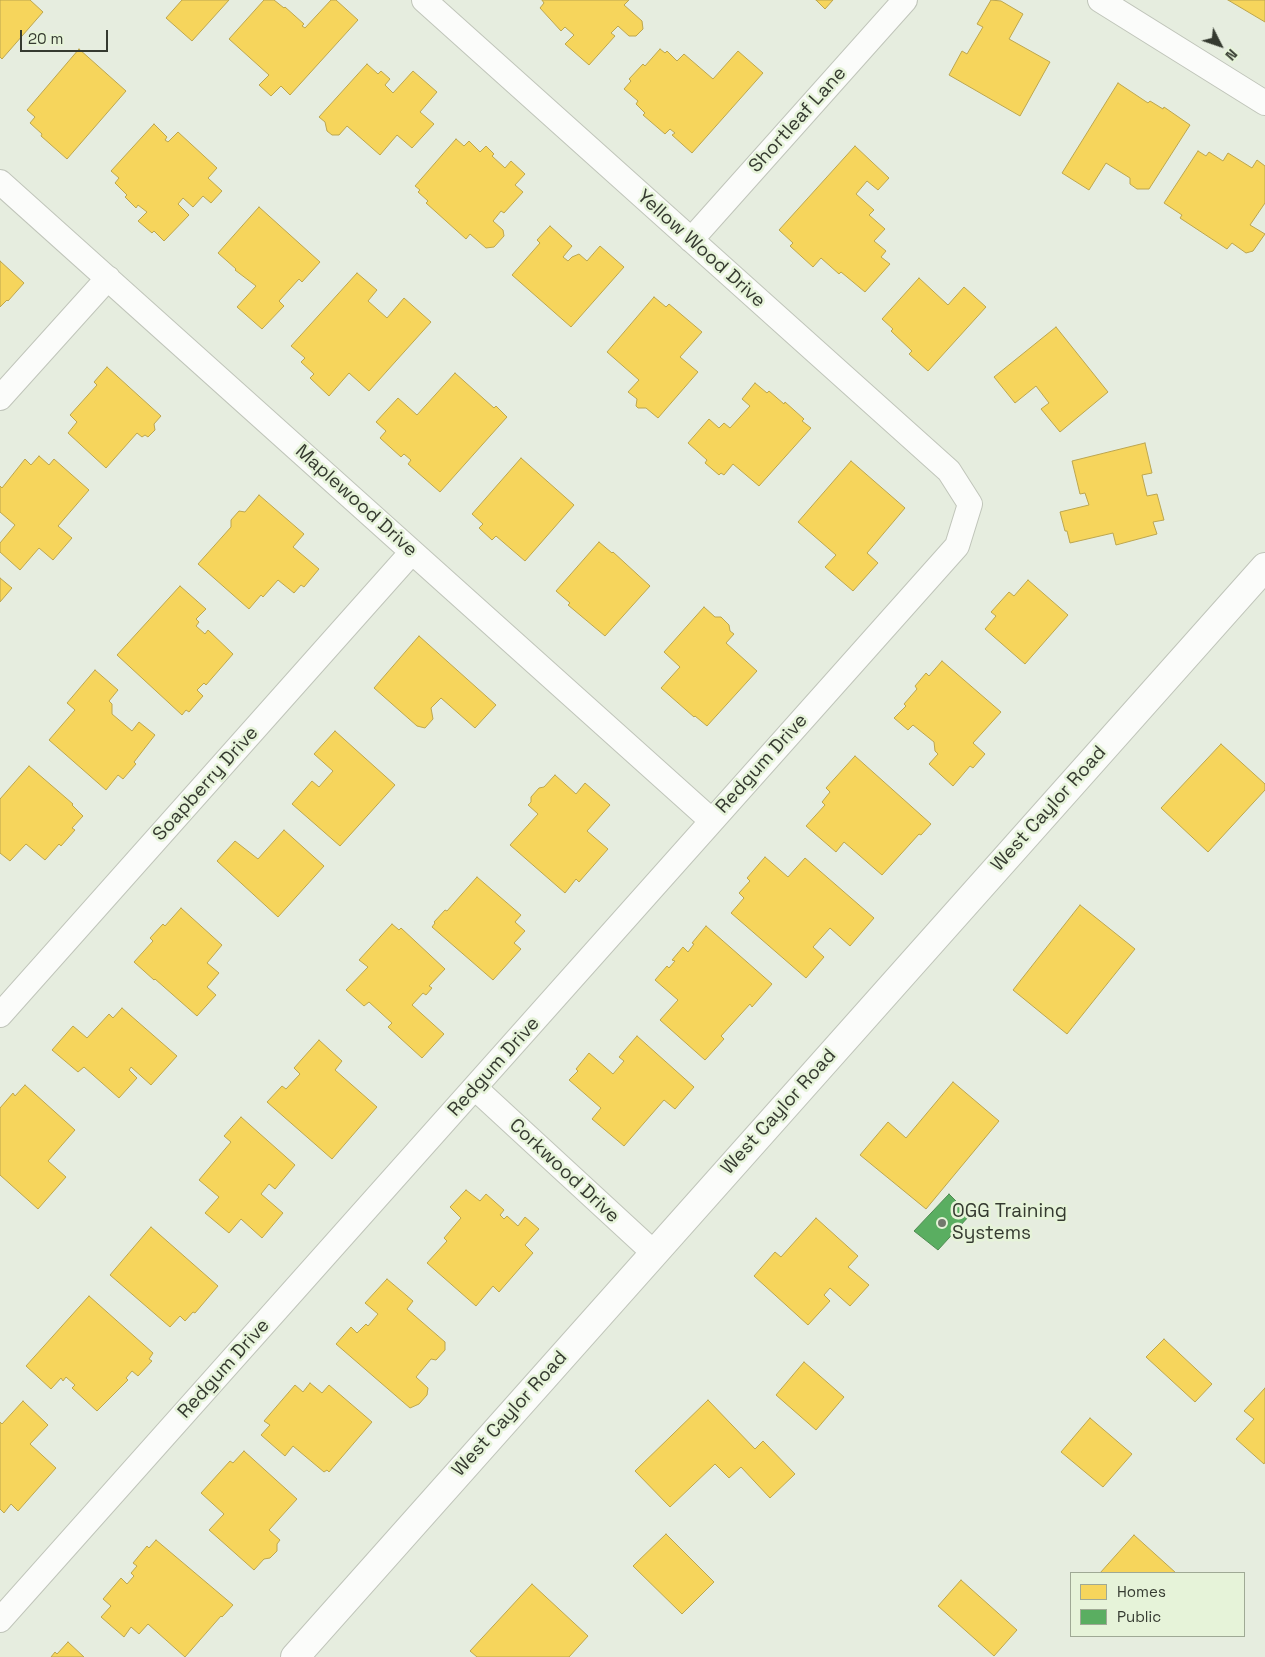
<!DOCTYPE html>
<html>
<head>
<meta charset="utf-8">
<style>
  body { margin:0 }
  #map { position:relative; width:1265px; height:1657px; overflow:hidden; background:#e6eddf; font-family:"Space Grotesk",sans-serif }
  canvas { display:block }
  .legend { position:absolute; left:1070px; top:1572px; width:175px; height:65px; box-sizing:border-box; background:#e6f3d9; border:1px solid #9fa995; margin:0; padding:6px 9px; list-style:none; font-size:15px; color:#353a30 }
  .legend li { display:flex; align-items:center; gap:10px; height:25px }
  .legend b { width:25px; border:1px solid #9fa995 }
  .north { position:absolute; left:1195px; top:20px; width:50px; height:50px; -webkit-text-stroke:4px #e6f3d9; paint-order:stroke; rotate:131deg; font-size:14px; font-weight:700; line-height:20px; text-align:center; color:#353a30 }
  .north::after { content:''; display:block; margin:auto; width:18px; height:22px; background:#353a30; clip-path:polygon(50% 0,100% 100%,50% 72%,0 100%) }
  .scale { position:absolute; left:20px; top:30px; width:88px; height:22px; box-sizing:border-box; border:2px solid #353a30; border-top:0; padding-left:6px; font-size:15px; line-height:18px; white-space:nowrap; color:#353a30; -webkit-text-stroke:4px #e6f3d9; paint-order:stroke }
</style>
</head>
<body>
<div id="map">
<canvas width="1265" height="1657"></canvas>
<ul class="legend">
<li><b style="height:14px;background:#f6d55c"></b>Homes</li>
<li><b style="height:14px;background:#5aae61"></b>Public</li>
</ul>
<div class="north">N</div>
<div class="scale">20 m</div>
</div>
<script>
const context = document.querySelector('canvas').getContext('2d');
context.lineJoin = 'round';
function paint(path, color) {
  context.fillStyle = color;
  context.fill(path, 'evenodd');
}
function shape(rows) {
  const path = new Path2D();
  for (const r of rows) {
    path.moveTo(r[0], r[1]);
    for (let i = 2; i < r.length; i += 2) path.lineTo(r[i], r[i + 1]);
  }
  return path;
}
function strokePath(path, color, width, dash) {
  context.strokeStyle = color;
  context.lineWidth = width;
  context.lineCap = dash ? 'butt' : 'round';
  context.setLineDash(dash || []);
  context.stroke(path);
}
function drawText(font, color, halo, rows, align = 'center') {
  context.font = font + ' "Space Grotesk",sans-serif';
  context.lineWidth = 5;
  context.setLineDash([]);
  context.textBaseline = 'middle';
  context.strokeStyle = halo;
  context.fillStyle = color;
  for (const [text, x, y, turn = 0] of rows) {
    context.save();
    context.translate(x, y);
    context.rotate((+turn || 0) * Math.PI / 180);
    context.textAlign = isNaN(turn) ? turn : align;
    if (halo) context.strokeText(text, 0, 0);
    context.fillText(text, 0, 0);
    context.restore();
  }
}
const homes = shape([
  [0,0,30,0,43,12,2,59,0,57,0,0],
  [182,0,229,0,192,41,166,18,182,0],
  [264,0,274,0,284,8,285,7,304,24,302,26,305,28,331,0,336,0,358,20,290,95,281,86,271,96,259,85,269,75,229,39,264,0],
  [542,0,629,0,624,5,642,21,643,29,636,36,629,36,618,26,611,33,615,36,589,65,565,44,574,35,565,27,561,31,540,8,544,3,542,0],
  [816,0,833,0,825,9,816,0],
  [991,0,1001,1,1023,14,1009,39,1050,62,1020,116,949,75,962,51,967,54,983,27,977,24,991,0],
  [1228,0,1265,0,1265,22,1228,0],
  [79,49,126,91,67,159,41,136,42,134,30,123,35,117,27,110,79,49],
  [660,49,665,53,667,51,677,61,684,54,713,79,738,51,763,73,692,153,672,135,675,133,670,129,665,134,643,115,645,113,636,104,638,101,624,89,631,81,629,79,643,64,645,66,660,49],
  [367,64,378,74,381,71,390,79,385,85,393,93,413,71,437,92,420,112,434,124,412,148,397,135,380,155,347,126,339,135,332,135,327,131,325,122,319,117,367,64],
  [1118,83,1148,103,1150,101,1163,109,1164,107,1190,125,1149,189,1137,189,1130,184,1130,178,1106,163,1089,190,1062,173,1118,83],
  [154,124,167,137,165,140,168,142,178,132,217,168,208,178,222,191,211,203,203,196,193,207,183,198,178,204,189,215,164,241,154,231,152,233,138,221,147,212,138,205,136,208,125,197,127,195,115,183,119,178,111,171,154,124],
  [456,139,464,146,469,141,480,152,486,146,494,154,492,156,505,168,511,161,525,174,515,185,523,192,504,213,501,211,493,221,503,230,504,236,494,247,486,248,470,234,466,239,426,203,428,201,418,192,420,190,415,186,456,139],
  [855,146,889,178,878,190,867,181,856,194,874,210,869,215,885,229,874,241,886,251,881,257,890,264,865,292,841,272,839,274,821,258,813,267,790,246,793,243,779,230,855,146],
  [1198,151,1206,156,1209,152,1223,161,1228,153,1252,168,1257,160,1265,166,1265,203,1250,225,1265,234,1253,251,1246,253,1232,243,1227,249,1180,218,1182,215,1164,203,1198,151],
  [259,207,320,262,302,282,299,279,279,301,284,306,262,329,237,307,256,286,235,270,236,269,218,253,259,207],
  [550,226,572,246,563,257,568,261,572,257,579,254,587,261,600,246,624,267,571,327,512,275,540,243,537,240,550,226],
  [0,261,24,283,8,301,7,300,0,307,0,261],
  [357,273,377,290,368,301,387,318,404,298,431,322,369,391,349,373,329,396,310,378,314,374,301,362,305,358,291,346,357,273],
  [919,278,948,305,964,287,986,307,928,371,909,354,912,351,891,331,893,329,882,319,919,278],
  [654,297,666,307,669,304,702,332,680,357,698,372,658,418,646,408,638,408,636,406,637,399,628,392,639,380,607,352,654,297],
  [1056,327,1108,392,1060,432,1041,409,1049,403,1036,386,1015,403,994,377,1056,327],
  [107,367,161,416,154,424,155,430,148,437,145,435,142,437,137,433,106,468,68,433,77,422,70,415,97,385,94,382,107,367],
  [455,373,494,408,496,406,507,417,440,492,408,464,411,460,404,454,401,457,380,438,386,431,376,422,398,398,417,415,455,373],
  [755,383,767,393,769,391,784,404,785,402,804,419,802,421,811,428,759,486,733,464,724,475,721,473,719,475,705,463,707,460,688,443,709,419,719,428,724,423,730,428,750,406,742,399,755,383],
  [1145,443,1152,473,1142,475,1147,496,1157,494,1164,520,1153,522,1157,534,1116,545,1113,533,1070,543,1067,531,1065,531,1060,512,1089,505,1085,493,1080,494,1072,461,1145,443],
  [39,456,49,465,54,459,89,490,58,526,72,538,53,560,39,548,20,570,0,552,0,543,15,525,0,512,0,486,2,488,25,459,31,465,39,456],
  [521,458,574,505,525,561,496,536,492,540,479,528,483,524,472,514,521,458],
  [851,461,905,508,867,553,878,563,853,591,825,567,836,555,798,522,851,461],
  [259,495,304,534,293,547,319,569,304,587,301,585,294,593,278,580,263,597,261,595,249,609,198,564,231,527,231,520,239,511,245,512,259,495],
  [599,542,612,553,613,552,650,586,605,636,568,605,570,603,556,591,599,542],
  [0,578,12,588,0,602,0,578],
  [1028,580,1068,615,1025,664,985,629,996,616,991,612,1009,592,1014,596,1028,580],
  [180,586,206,609,196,619,199,622,196,626,205,634,208,630,233,654,206,685,204,683,197,690,203,696,189,712,186,710,182,715,117,655,180,586],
  [704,607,715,617,721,617,729,625,730,631,734,634,726,643,757,671,707,726,695,716,694,717,661,688,680,667,664,652,704,607],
  [419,636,496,705,475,728,441,698,431,708,433,719,425,728,417,726,374,688,419,636],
  [942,661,1001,712,973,743,985,754,973,768,970,766,953,786,929,764,938,754,935,751,934,742,913,725,908,730,894,718,906,706,904,704,917,689,915,686,926,673,929,676,942,661],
  [95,670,118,690,109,701,112,704,112,714,132,731,139,722,155,735,134,762,136,764,123,779,118,775,106,790,49,740,75,710,67,703,95,670],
  [335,731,395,785,340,846,292,804,312,781,319,787,333,771,314,754,335,731],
  [1221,744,1265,784,1265,790,1208,852,1161,808,1221,744],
  [855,756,931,824,921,835,919,834,882,875,844,842,836,852,806,826,825,805,822,802,830,792,826,788,855,756],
  [29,766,73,804,72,805,83,816,72,828,75,830,61,846,59,844,45,860,26,844,10,861,0,853,0,799,29,766],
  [555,775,576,794,585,783,610,805,587,831,608,849,579,882,576,879,565,893,510,845,538,814,528,805,531,802,531,797,539,788,544,787,555,775],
  [284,830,324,866,278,917,217,861,235,841,258,859,284,830],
  [765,857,788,877,805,858,874,918,850,946,830,928,813,947,824,957,806,978,731,913,744,898,739,893,750,881,747,878,765,857],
  [477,877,521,915,515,922,525,931,514,943,521,949,493,980,432,927,435,923,434,922,445,910,447,911,477,877],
  [1080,905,1135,949,1067,1034,1013,990,1080,905],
  [181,908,222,945,207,963,219,973,207,987,216,995,197,1016,155,979,154,980,134,962,153,941,150,938,163,924,165,926,181,908],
  [392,924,399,930,401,928,445,969,429,986,432,988,426,995,423,993,412,1005,444,1034,422,1058,388,1027,392,1023,369,1002,364,1006,346,990,368,967,359,960,392,924],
  [706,926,772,984,752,1007,750,1004,721,1036,724,1039,705,1060,660,1020,678,1000,655,980,667,966,669,968,675,961,672,960,683,947,688,952,694,944,692,943,706,926],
  [122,1008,177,1056,151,1085,131,1067,129,1070,137,1078,119,1098,84,1067,78,1072,52,1050,73,1026,87,1038,109,1014,113,1018,122,1008],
  [637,1036,694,1087,675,1109,664,1100,624,1146,592,1119,601,1108,569,1080,578,1071,576,1069,589,1053,613,1074,624,1061,619,1057,637,1036],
  [319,1040,342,1061,335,1070,377,1107,332,1159,267,1102,282,1086,286,1089,300,1074,294,1068,319,1040],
  [953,1082,999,1121,926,1209,860,1155,888,1122,906,1138,953,1082],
  [25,1085,75,1130,48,1161,66,1177,38,1209,0,1175,0,1108,13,1093,15,1096,25,1085],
  [241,1117,295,1165,275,1189,269,1184,261,1194,283,1213,262,1238,241,1219,229,1233,205,1213,219,1197,199,1180,231,1142,224,1136,241,1117],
  [466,1190,480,1201,486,1194,504,1210,500,1215,504,1219,507,1216,518,1226,525,1217,539,1229,525,1245,533,1253,499,1292,493,1286,476,1306,427,1263,447,1241,444,1238,461,1218,450,1207,466,1190],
  [816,1218,858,1256,848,1267,869,1285,850,1306,830,1288,824,1295,830,1301,808,1325,754,1276,775,1252,781,1257,816,1218],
  [151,1227,218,1286,195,1313,193,1312,185,1321,180,1316,170,1327,110,1275,151,1227],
  [387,1279,413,1301,407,1309,445,1342,445,1350,436,1360,431,1359,416,1377,428,1388,427,1395,419,1404,410,1408,336,1344,351,1327,357,1333,366,1324,368,1326,378,1314,365,1303,387,1279],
  [89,1296,153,1353,149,1359,152,1361,138,1376,132,1371,126,1378,128,1380,97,1411,72,1388,75,1385,66,1377,63,1381,61,1378,51,1389,26,1366,89,1296],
  [1164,1339,1212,1384,1195,1402,1146,1357,1164,1339],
  [804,1362,844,1397,816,1430,776,1395,804,1362],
  [310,1383,322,1393,329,1385,372,1422,329,1472,327,1470,324,1472,293,1446,285,1456,261,1435,270,1425,264,1421,295,1385,303,1392,310,1383],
  [1265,1388,1265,1462,1264,1464,1236,1439,1254,1419,1244,1411,1265,1388],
  [708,1400,755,1449,763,1441,795,1474,770,1498,741,1467,729,1478,715,1464,670,1507,635,1471,708,1400],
  [23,1401,48,1425,30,1444,56,1468,18,1511,11,1504,4,1513,0,1509,0,1422,2,1424,23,1401],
  [1090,1418,1132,1454,1103,1487,1061,1452,1090,1418],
  [244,1451,297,1499,269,1530,280,1540,277,1544,277,1551,270,1558,264,1559,254,1570,209,1530,224,1514,201,1493,230,1461,233,1463,244,1451],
  [666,1534,714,1582,682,1614,633,1566,666,1534],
  [1134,1535,1176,1573,1100,1573,1134,1535],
  [156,1540,233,1605,222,1617,221,1616,185,1657,148,1624,139,1634,131,1627,124,1637,101,1617,111,1606,103,1599,121,1578,127,1584,134,1576,131,1573,137,1566,133,1563,147,1546,149,1548,156,1540],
  [961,1580,1017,1630,994,1656,938,1606,961,1580],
  [532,1584,588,1636,569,1657,477,1657,470,1651,532,1584],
  [68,1642,84,1657,51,1657,55,1652,57,1654,68,1642]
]);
const public = shape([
  [949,1194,970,1215,938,1250,914,1231,949,1194]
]);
const street = shape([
  [1100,0,1265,103],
  [0,182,712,821],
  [691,240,905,0],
  [0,398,108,278],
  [0,1015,412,552],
  [475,1088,654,1253],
  [0,1620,957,546,970,504,949,471,424,0]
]);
const secondary = shape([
  [295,1657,1265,567]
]);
const markers = [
  [942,1223,5,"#73796d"]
];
const streetNames = [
  ["Shortleaf Lane",798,120,-48],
  ["Yellow Wood Drive",701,249,42],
  ["Maplewood Drive",356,501,42],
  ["Redgum Drive",762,764,-48],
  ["Soapberry Drive",206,784,-48],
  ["West Caylor Road",1049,809,-48],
  ["Redgum Drive",494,1067,-48],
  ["West Caylor Road",779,1112,-48],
  ["Corkwood Drive",564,1171,43],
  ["Redgum Drive",224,1369,-48],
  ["West Caylor Road",510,1414,-48]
];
const poiNames = [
  ["OGG Training",952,1212],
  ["Systems",952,1234]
];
paint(homes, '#f6d55c');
strokePath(homes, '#bca64f', 1);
paint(public, '#5aae61');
strokePath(public, '#4f8b52', 1);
strokePath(street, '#c0c5ba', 26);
strokePath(secondary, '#c0c5ba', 30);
strokePath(street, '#fbfcfa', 24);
strokePath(secondary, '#fbfcfa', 28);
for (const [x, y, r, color] of markers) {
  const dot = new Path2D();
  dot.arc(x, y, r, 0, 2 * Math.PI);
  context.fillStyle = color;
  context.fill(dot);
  strokePath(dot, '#e6f3d9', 2);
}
drawText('19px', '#353a30', '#e6f3d9', streetNames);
drawText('19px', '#353a30', '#e6f3d9', poiNames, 'left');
</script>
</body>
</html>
